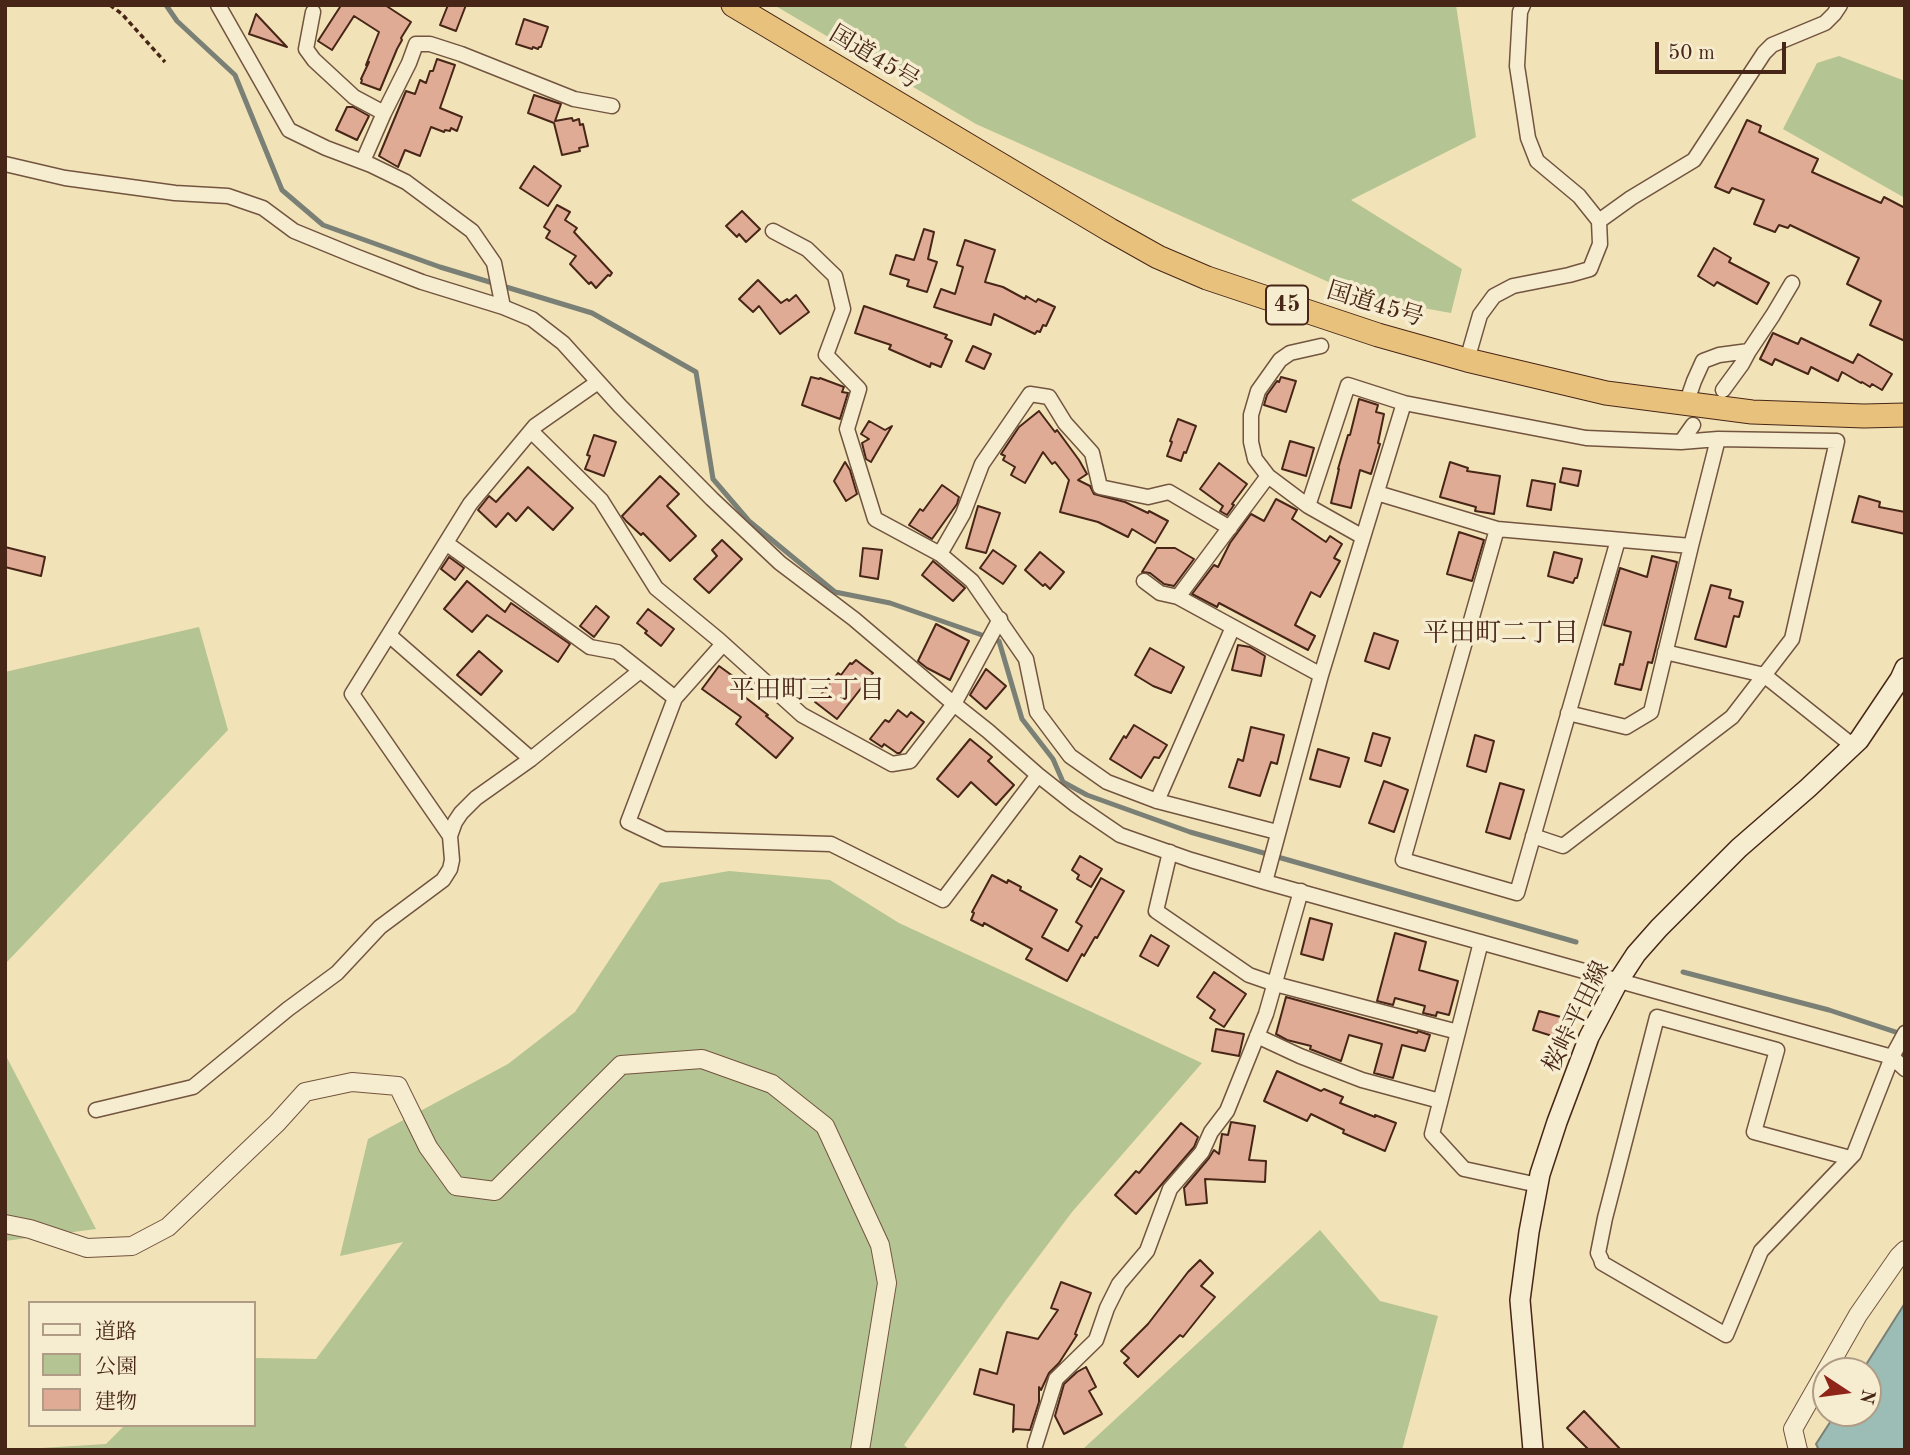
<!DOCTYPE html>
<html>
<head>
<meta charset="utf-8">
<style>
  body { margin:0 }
  #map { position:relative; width:1910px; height:1455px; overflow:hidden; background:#f1e2b7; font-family:"Old Standard TT","Noto Serif JP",serif }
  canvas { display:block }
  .frame { position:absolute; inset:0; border:7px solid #472517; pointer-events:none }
  .legend { position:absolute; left:28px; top:1301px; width:228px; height:126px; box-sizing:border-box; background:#f6ecd0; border:2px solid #b09c86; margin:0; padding:9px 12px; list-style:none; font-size:21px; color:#472517 }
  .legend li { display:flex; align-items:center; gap:14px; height:35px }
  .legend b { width:35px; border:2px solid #b09c86 }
  .north { position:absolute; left:1812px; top:1357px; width:70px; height:70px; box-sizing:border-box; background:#f6ecd0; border:2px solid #b09c86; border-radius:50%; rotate:103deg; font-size:19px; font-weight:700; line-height:28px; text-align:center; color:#472517 }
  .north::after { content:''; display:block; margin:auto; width:24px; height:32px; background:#8f2418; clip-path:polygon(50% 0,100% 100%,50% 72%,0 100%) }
  .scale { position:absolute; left:1655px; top:42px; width:131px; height:32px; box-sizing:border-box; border:4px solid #472517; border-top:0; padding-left:9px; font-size:21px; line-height:24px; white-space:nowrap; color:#472517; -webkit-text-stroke:5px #f6ecd0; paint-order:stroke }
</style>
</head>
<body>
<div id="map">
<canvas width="1910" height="1455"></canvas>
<div class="frame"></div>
<ul class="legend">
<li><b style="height:9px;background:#f6ecd0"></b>道路</li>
<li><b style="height:19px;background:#b4c493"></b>公園</li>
<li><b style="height:19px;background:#e0ab94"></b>建物</li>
</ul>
<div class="north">N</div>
<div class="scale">50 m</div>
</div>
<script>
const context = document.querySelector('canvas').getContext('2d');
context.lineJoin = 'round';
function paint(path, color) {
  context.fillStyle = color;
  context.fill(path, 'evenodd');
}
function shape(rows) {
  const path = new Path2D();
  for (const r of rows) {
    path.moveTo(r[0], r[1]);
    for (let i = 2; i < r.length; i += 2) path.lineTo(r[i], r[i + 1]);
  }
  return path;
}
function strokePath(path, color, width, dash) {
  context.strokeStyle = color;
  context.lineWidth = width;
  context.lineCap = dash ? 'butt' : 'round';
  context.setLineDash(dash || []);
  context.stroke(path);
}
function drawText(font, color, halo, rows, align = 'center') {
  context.font = font + ' "Old Standard TT","Noto Serif JP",serif';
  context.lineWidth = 7;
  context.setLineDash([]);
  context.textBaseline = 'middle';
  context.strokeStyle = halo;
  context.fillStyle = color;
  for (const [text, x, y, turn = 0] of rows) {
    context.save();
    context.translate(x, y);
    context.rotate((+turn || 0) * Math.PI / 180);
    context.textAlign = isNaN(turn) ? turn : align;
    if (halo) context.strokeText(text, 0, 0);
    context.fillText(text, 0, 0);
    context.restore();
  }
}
const green = shape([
  [774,5,1456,5,1476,137,1351,200,1462,269,1451,313,1362,297,976,124],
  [1839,56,1905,81,1905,198,1783,129,1817,63],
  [199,627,228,730,5,964,5,672],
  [729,871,830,880,899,923,1202,1063,1072,1212,1006,1300,904,1445,910,1450,9,1450,106,1444,125,1425,254,1425,254,1358,316,1359,403,1242,340,1256,368,1139,508,1064,575,1012,660,883],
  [5,1054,96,1229,5,1241],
  [1320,1230,1380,1301,1438,1316,1402,1450,1082,1450]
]);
const water = shape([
  [1905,1303,1905,1450,1819,1450,1816,1444,1836,1413,1868,1413,1868,1371,1862,1371,1905,1303]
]);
const stream = shape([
  [166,5,177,21,235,75,282,190,323,225,440,267,592,313,696,372,713,479,749,521,835,592,890,603,999,641,1022,719,1053,759,1063,782,1087,795,1190,832,1576,942],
  [1683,972,1829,1010,1902,1034]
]);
const building = shape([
  [338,5,385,5,411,22,401,38,402,40,397,49,380,90,361,83,362,80,361,79,369,62,366,65,379,32,354,16,332,50,318,41,340,7,338,5],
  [448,5,466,5,456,31,440,25,448,5],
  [256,14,287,47,249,34,256,14],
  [524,19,548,27,541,47,539,47,538,49,533,47,532,49,516,44,524,19],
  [437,59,455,65,440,108,462,117,457,131,451,128,450,131,445,130,444,132,431,127,420,156,405,150,398,167,379,156,406,91,415,94,420,80,426,83,430,71,433,71,437,59],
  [534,95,561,104,555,121,572,118,573,121,579,119,580,125,583,124,588,146,579,148,580,151,562,155,554,123,528,113,534,95],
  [347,107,353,107,369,116,357,140,336,130,347,107],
  [1747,120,1761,126,1759,132,1818,159,1812,172,1881,203,1884,197,1905,208,1905,341,1870,325,1881,301,1847,284,1859,258,1790,225,1788,228,1779,225,1775,232,1754,224,1764,200,1732,188,1729,193,1715,187,1747,120],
  [534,166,561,186,548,206,520,188,534,166],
  [557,205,570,212,565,220,577,228,574,232,612,273,610,276,608,275,596,288,591,282,589,284,570,264,576,256,546,238,550,231,544,227,557,205],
  [742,211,760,229,746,242,739,234,737,237,726,226,742,211],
  [924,229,934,232,928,259,937,262,927,292,907,286,909,280,890,274,896,255,914,260,924,229],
  [965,240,995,250,985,282,1003,287,1025,299,1026,296,1036,302,1038,299,1055,307,1046,326,1043,325,1040,332,1037,331,1035,334,994,314,991,325,934,307,941,289,955,294,963,267,957,265,965,240],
  [1714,248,1731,258,1729,262,1769,283,1757,304,1717,282,1714,286,1698,276,1714,248],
  [758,280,781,303,787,299,789,301,796,295,809,312,780,334,759,306,753,312,739,299,758,280],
  [864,306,947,335,945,338,952,341,941,367,931,363,930,367,889,349,891,345,855,333,864,306],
  [1773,333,1798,344,1801,338,1853,363,1858,354,1892,374,1882,390,1872,384,1870,387,1862,382,1861,383,1842,372,1838,381,1811,367,1808,374,1775,359,1772,365,1760,359,1773,333],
  [973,346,991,354,984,369,966,361,973,346],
  [811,377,819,379,820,378,844,387,842,392,848,393,840,419,802,405,811,377],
  [1281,377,1296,381,1286,412,1264,405,1267,395,1277,381,1279,382,1281,377],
  [1359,399,1378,405,1376,412,1384,414,1378,443,1380,444,1371,474,1360,470,1351,508,1331,503,1339,469,1338,469,1348,435,1350,435,1359,399],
  [1039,411,1055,432,1057,430,1079,460,1087,474,1078,480,1090,486,1094,494,1125,502,1148,513,1149,511,1168,521,1155,543,1132,529,1128,537,1098,522,1060,512,1069,480,1055,462,1052,464,1043,452,1025,483,1011,475,1015,467,1003,460,1005,456,1001,454,1019,427,1039,411],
  [1178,419,1196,426,1186,453,1184,452,1181,461,1167,456,1172,442,1170,441,1178,419],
  [869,421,885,430,892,426,871,462,866,459,862,443,869,439,861,434,869,421],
  [594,435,616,442,604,476,585,469,590,456,587,455,594,435],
  [1290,441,1314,448,1306,476,1282,469,1290,441],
  [845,462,850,470,857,494,846,501,834,481,845,462],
  [1450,462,1468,468,1467,471,1500,476,1494,514,1475,511,1476,507,1440,497,1450,462],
  [1219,463,1247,484,1232,504,1234,505,1227,515,1220,511,1223,506,1200,489,1219,463],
  [528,467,573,508,553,530,528,507,516,521,508,513,496,527,478,510,489,496,496,502,528,467],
  [1563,468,1581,471,1578,486,1560,482,1563,468],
  [660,476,679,494,667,506,696,536,670,561,643,533,641,535,626,521,622,516,660,476],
  [1532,480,1555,484,1551,510,1527,506,1532,480],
  [942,485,959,497,957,504,932,539,909,525,920,509,923,511,942,485],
  [1859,496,1880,502,1879,507,1905,512,1905,534,1852,522,1859,496],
  [1276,499,1297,510,1292,519,1326,542,1330,536,1342,544,1334,558,1340,561,1320,597,1311,592,1295,625,1315,636,1308,650,1219,603,1217,607,1192,594,1214,565,1218,567,1230,543,1251,514,1264,521,1276,499],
  [978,506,1000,513,986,553,966,548,978,506],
  [1459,532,1484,540,1472,581,1447,574,1459,532],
  [722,540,742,559,709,593,694,579,717,556,712,550,722,540],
  [5,547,45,557,41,576,5,567,5,547],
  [863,548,882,550,878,579,860,576,863,548],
  [1157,548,1175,548,1194,559,1174,586,1164,584,1150,573,1142,572,1157,548],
  [993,550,1016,566,1003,584,980,568,993,550],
  [1040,552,1064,572,1050,589,1045,584,1043,586,1025,570,1040,552],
  [1554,552,1582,559,1577,578,1575,578,1573,583,1548,576,1554,552],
  [1652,556,1677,562,1652,663,1648,662,1641,690,1615,684,1620,664,1623,665,1631,632,1604,625,1620,568,1647,577,1652,556],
  [449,557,464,568,455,580,441,569,449,557],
  [933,561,965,588,953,601,922,575,933,561],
  [467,581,505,612,511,603,570,644,558,662,487,615,472,632,444,609,467,581],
  [1711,585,1731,590,1729,598,1743,602,1739,617,1734,616,1726,647,1695,639,1711,585],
  [596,606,609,617,594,637,580,626,596,606],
  [648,609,674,629,661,646,645,633,647,631,637,623,648,609],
  [936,624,969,641,950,680,927,668,918,661,936,624],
  [1374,633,1398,641,1389,669,1365,661,1374,633],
  [1238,645,1250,647,1265,656,1261,676,1232,670,1238,645],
  [1150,648,1184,667,1171,693,1153,686,1135,675,1150,648],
  [479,651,502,671,481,695,457,675,479,651],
  [856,660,873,673,837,719,815,702,838,673,841,675,850,663,852,664,856,660],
  [719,666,737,679,732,687,768,715,766,716,793,738,776,758,736,724,741,717,702,689,719,666],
  [986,669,1006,686,986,709,970,695,986,669],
  [898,710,907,717,911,712,924,722,900,753,897,753,884,744,882,747,870,739,885,720,889,722,898,710],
  [1134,725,1167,745,1159,758,1154,757,1141,778,1110,759,1124,736,1126,738,1134,725],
  [1251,727,1284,735,1277,764,1271,762,1260,796,1229,787,1238,759,1243,761,1251,727],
  [1373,733,1390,738,1381,766,1365,761,1373,733],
  [1475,735,1494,741,1486,772,1467,766,1475,735],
  [970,739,992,757,988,761,1014,785,996,805,971,782,958,797,937,779,970,739],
  [1318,749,1349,758,1340,787,1310,779,1318,749],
  [1384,781,1408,790,1394,832,1369,823,1384,781],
  [1500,783,1524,790,1510,839,1486,832,1500,783],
  [1080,856,1102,869,1091,887,1077,879,1079,875,1072,870,1080,856],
  [992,875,1007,883,1008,880,1021,887,1020,890,1057,910,1042,937,1068,951,1082,926,1076,922,1101,878,1124,891,1097,938,1095,937,1084,956,1082,954,1067,981,1026,959,1032,949,984,923,983,926,971,920,974,913,972,912,992,875],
  [1310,918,1332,924,1323,960,1301,954,1310,918],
  [1395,933,1426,942,1419,970,1458,981,1449,1015,1437,1012,1436,1016,1423,1013,1425,1006,1395,998,1393,1005,1377,1001,1395,933],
  [1151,935,1169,946,1158,966,1140,956,1151,935],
  [1214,972,1246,994,1224,1027,1210,1018,1215,1010,1197,997,1214,972],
  [1286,997,1417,1033,1418,1031,1430,1035,1425,1051,1402,1045,1393,1078,1374,1073,1382,1044,1349,1035,1341,1061,1310,1049,1311,1046,1287,1040,1276,1034,1286,997],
  [1539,1011,1568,1019,1562,1039,1533,1030,1539,1011],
  [1216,1029,1244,1034,1239,1056,1212,1051,1216,1029],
  [1277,1071,1321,1091,1324,1089,1343,1097,1340,1103,1375,1117,1375,1115,1396,1123,1385,1151,1343,1133,1344,1130,1311,1114,1307,1121,1264,1101,1277,1071],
  [1231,1122,1255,1126,1249,1160,1266,1161,1265,1182,1205,1179,1207,1203,1186,1205,1184,1188,1209,1158,1214,1150,1219,1154,1222,1134,1228,1135,1231,1122],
  [1181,1123,1198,1137,1194,1147,1136,1214,1115,1195,1136,1171,1139,1173,1181,1123],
  [1200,1260,1213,1273,1201,1286,1215,1297,1183,1337,1180,1335,1138,1377,1124,1363,1129,1358,1121,1351,1148,1324,1188,1272,1200,1260],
  [1061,1282,1091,1293,1075,1334,1077,1335,1059,1363,1049,1373,1041,1390,1039,1387,1039,1402,1030,1430,1015,1429,1013,1432,1014,1405,974,1394,980,1369,997,1374,1007,1332,1038,1339,1058,1310,1051,1308,1061,1282],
  [1086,1367,1096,1387,1089,1391,1102,1414,1064,1434,1055,1416,1064,1384,1077,1372,1086,1367],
  [1584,1411,1621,1450,1589,1450,1567,1428,1584,1411]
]);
const path = shape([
  [110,5,122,14,165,62]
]);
const minor = shape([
  [218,5,289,130,326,148,371,165,406,182,472,231,494,263,503,307],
  [313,12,306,49,314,60,354,97,384,113],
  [363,161,384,113,409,63,416,44,430,44,461,54,574,99,612,106],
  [5,164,65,178,175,193,228,196,263,208,294,231,355,256,422,282,503,307,532,319,563,343,620,406,712,499,780,563,854,619,954,704,988,731,1038,775,1076,805,1120,835,1191,860,1265,882,1892,1057,1905,1069],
  [1599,221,1631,198,1694,160,1764,53,1772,45,1825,23,1834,14,1840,5],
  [773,231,807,249,835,276,843,309,826,355,859,389,847,429,875,519,940,554],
  [1321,346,1290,353,1280,360,1258,391,1251,415,1251,442,1255,459,1268,476,1308,506,1363,537],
  [1467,360,1480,315,1494,296,1513,286,1569,275,1590,269,1600,244,1599,221,1579,196,1537,161,1528,138,1517,66,1520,12,1523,5],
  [1723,390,1742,364,1749,351],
  [1686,404,1694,381,1703,361,1719,355,1749,351,1773,315,1792,283],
  [531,431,601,500,656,588,719,640,802,715,892,764,910,761,954,704,1000,619],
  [1681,442,1693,425],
  [1377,493,1497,529,1691,546,1718,439,1837,441,1792,639,1732,717,1563,846,1533,836],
  [1308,506,1348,385,1404,403,1586,438,1681,442,1718,439],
  [1230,528,1169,492,1148,497,1100,487,1092,453,1065,423,1049,397,1030,394,982,464,963,514,940,554,972,581,1026,659,1037,712,1070,756,1107,782,1157,801,1277,832],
  [1497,529,1403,860,1517,893,1618,540],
  [446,543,590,647,617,652,675,698],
  [1144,581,1160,593,1178,597,1321,675],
  [1178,597,1268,476],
  [389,635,531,759],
  [723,644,675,698,628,822,664,839,831,844,943,900,1038,775],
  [1665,652,1764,675,1853,746],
  [1568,713,1626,727,1651,712,1691,546],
  [1157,801,1233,627],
  [450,836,352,694,470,504,535,426,598,382],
  [1170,852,1156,911,1249,975,1275,984,1458,1032],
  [1265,882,1321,675,1404,403],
  [1481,942,1432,1134,1464,1169,1538,1185],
  [1257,1036,1300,1056,1362,1080,1440,1101],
  [96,1110,193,1087,288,1009,337,973,380,927,443,880,450,869,452,860,450,836,455,822,461,813,476,798,531,759,640,671],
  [1850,1158,1754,1132,1777,1050,1657,1017,1605,1218,1598,1253,1601,1259,1602,1263,1726,1335,1761,1251,1854,1154,1892,1057,1905,1033],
  [1035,1446,1056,1379,1096,1340,1107,1308,1119,1284,1147,1251,1170,1189,1202,1152,1211,1132,1227,1111,1266,1014,1301,891]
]);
const tertiary = shape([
  [5,1224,30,1229,87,1248,132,1246,168,1227,277,1123,305,1092,352,1082,398,1086,428,1147,456,1186,495,1191,621,1065,702,1059,772,1084,825,1126,880,1245,887,1283,860,1450],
  [1798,1450,1793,1429,1858,1315,1899,1256,1905,1250]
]);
const secondary = shape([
  [1533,1450,1520,1300,1529,1232,1540,1174,1557,1122,1589,1037,1619,980,1636,954,1659,928,1739,848,1808,788,1859,740,1900,679,1905,668]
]);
const trunk = shape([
  [733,5,1110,230,1158,257,1207,278,1378,335,1467,360,1606,393,1752,412,1864,416,1905,415]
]);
const shields = [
  [1287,305,42]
];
const shieldNames = [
  ["45",1287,305]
];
const streetNames = [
  ["国道45号",874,58,31],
  ["国道45号",1375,305,17],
  ["桜峠平田線",1577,1017,-64]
];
const neighbourhoodNames = [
  ["平田町二丁目",1501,634],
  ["平田町三丁目",807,691]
];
paint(green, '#b4c493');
paint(water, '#9cbdb5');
strokePath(water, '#7a8076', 2);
strokePath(stream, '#7a8076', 5);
paint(building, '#e0ab94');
strokePath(building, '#472517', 2);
strokePath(minor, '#72543f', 17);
strokePath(tertiary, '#72543f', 20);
strokePath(secondary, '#472517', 22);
strokePath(trunk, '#472517', 25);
strokePath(path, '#472517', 3.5, [5, 3.5]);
strokePath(minor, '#f6ecd0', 14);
strokePath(tertiary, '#f6ecd0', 18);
strokePath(secondary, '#f6ecd0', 19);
strokePath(trunk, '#e8c17c', 23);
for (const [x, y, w] of shields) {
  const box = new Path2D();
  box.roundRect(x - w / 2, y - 19.5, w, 39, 5);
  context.fillStyle = '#f6ecd0';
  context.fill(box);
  strokePath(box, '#472517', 2);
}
drawText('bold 23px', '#472517', null, shieldNames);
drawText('24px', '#472517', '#f6ecd0', streetNames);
drawText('26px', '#472517', '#f6ecd0', neighbourhoodNames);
</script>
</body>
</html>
